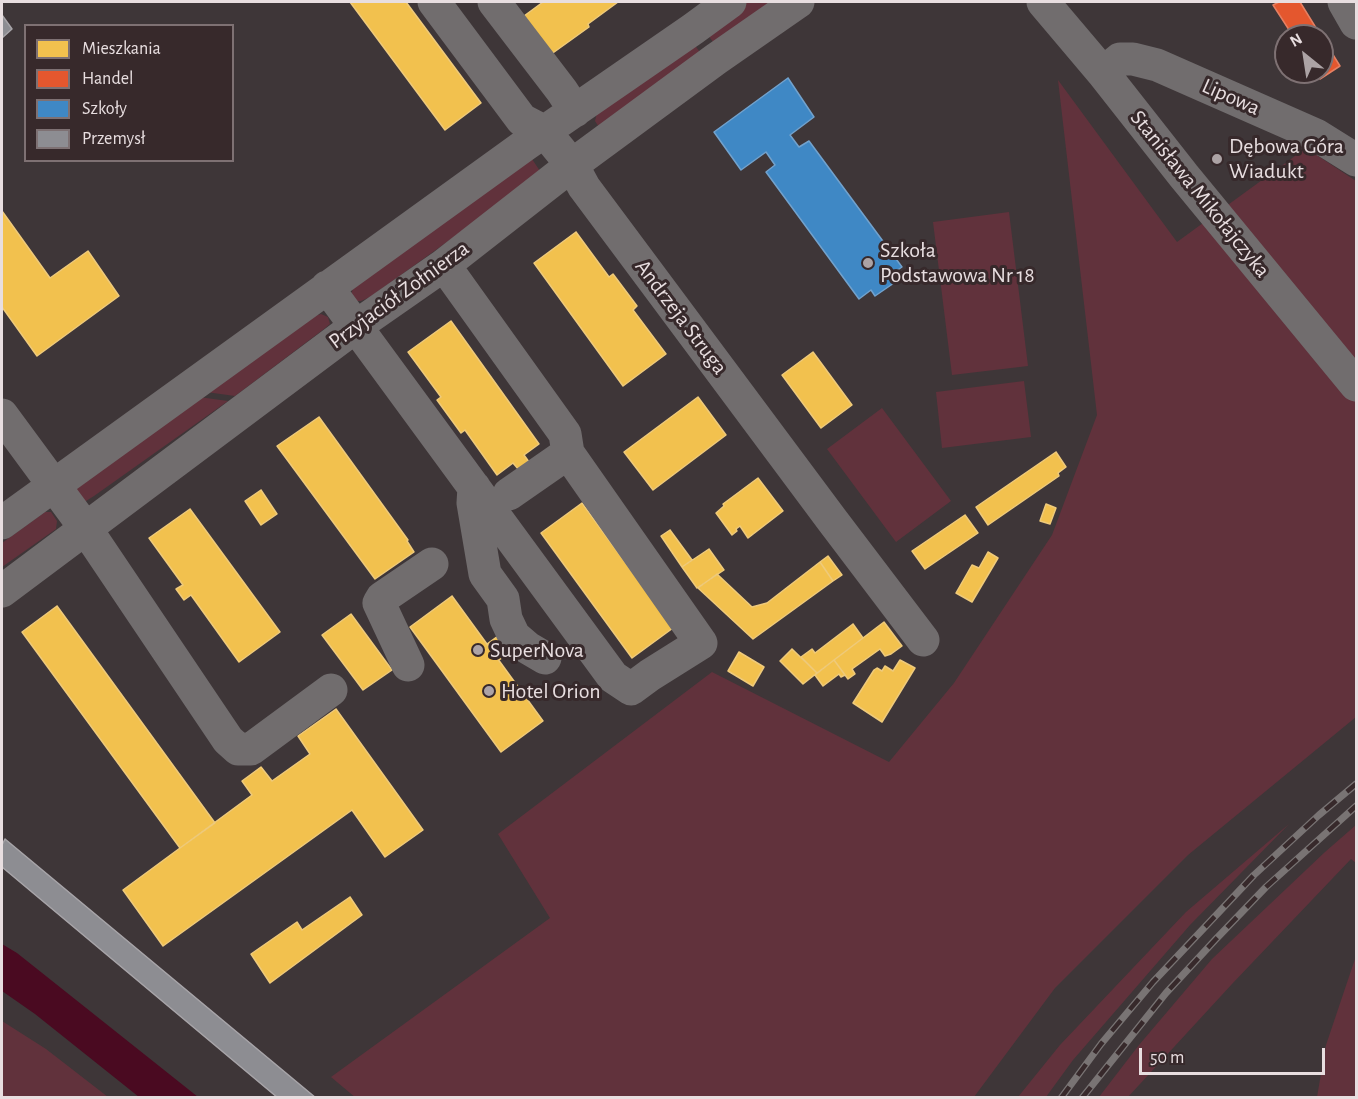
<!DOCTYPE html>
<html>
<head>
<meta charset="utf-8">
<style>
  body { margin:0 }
  #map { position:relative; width:1358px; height:1099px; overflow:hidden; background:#3e3638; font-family:"Alegreya Sans",sans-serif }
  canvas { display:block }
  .frame { position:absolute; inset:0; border:3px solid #e8dee0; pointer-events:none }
  .legend { position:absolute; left:24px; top:24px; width:210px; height:138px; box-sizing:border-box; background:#37292b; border:2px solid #7e7173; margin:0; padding:8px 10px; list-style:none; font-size:18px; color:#e8dee0 }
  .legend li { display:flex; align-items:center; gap:12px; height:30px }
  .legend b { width:30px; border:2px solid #7e7173 }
  .north { position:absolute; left:1274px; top:24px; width:60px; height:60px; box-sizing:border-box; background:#37292b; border:2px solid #7e7173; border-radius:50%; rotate:330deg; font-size:16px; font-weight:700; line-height:24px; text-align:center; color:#e8dee0 }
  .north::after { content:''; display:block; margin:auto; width:21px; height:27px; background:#aca3a5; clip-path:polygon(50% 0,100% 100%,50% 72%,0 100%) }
  .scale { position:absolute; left:1139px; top:1048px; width:186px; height:27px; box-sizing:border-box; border:3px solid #e8dee0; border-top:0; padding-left:8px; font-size:18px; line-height:21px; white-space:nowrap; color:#e8dee0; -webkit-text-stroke:4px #37292b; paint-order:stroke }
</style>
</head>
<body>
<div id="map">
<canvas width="1358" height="1099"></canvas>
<div class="frame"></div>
<ul class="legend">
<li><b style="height:16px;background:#f2c14e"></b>Mieszkania</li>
<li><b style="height:16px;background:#e4572e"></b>Handel</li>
<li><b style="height:16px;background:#3f88c5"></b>Szkoły</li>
<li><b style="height:16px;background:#8d8d92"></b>Przemysł</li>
</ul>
<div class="north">N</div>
<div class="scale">50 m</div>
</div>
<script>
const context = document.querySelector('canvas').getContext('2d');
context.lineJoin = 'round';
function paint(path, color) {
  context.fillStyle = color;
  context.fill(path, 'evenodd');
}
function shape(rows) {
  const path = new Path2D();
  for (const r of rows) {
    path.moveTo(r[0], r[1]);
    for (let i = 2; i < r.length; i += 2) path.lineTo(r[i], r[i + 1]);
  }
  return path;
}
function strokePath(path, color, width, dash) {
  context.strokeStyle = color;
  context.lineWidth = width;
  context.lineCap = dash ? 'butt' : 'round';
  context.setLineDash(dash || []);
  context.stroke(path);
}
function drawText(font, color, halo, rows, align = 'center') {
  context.font = font + ' "Alegreya Sans",sans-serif';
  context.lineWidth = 6;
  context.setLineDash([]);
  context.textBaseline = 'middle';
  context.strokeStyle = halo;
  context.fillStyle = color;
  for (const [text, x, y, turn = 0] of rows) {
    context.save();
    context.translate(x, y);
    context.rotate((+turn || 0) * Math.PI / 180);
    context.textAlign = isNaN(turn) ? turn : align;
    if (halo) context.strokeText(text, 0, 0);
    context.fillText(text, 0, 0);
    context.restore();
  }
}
const green = shape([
  [746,2,778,2,716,46,705,31],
  [690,39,703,56,599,127,595,121,597,113],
  [1058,80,1177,242,1306,148,1356,181,1356,717,1188,855,1055,988,974,1097,356,1098,331,1077,550,918,498,834,712,672,889,762,954,683,1052,535,1097,415],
  [530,156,542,174,370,297,361,301,355,301,351,295,353,288],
  [1009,212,1028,366,952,375,933,222],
  [321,314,328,317,330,324,324,329,235,396,206,392,315,316],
  [1024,381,1031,437,942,448,936,392],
  [199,397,228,401,94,496,86,501,80,501,76,489],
  [882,408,951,501,896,542,827,449],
  [45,512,51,512,57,521,56,529,2,567,2,543],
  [1289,824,1190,925,1073,1060,1046,1097,1018,1097,1060,1045,1186,912],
  [1356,825,1356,863,1351,859,1232,984,1128,1097,1099,1097,1139,1045,1212,959,1325,852],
  [1356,956,1356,1097,1317,1097,1326,1045],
  [2,1021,46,1049,108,1097,2,1097]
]);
const water = shape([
  [2,944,17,953,198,1097,139,1097,35,1014,2,991]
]);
const homes = shape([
  [350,2,406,2,481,103,445,130,350,2],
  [543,2,618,2,588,24,589,27,550,55,524,16,543,2],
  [2,211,50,278,88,251,119,296,37,356,2,307,2,211],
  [576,232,609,277,613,274,637,306,633,310,666,354,623,386,534,263,576,232],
  [451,321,539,444,524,455,529,462,519,470,513,463,497,475,465,430,461,433,437,400,441,397,408,352,451,321],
  [813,352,852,405,821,428,782,375,813,352],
  [698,397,726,435,653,490,624,452,698,397],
  [319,417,408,540,407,541,414,552,375,579,277,446,319,417],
  [1056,452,1066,467,1058,473,1059,476,988,525,976,507,1056,452],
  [758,478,783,511,748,538,740,526,736,529,737,531,732,535,716,513,724,506,723,504,758,478],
  [261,490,277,514,261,525,245,501,261,490],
  [582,503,673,628,632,658,541,533,582,503],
  [1046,504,1056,508,1050,524,1040,521,1046,504],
  [190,509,280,632,239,662,191,595,184,600,176,589,183,585,149,538,190,509],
  [965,515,978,533,925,569,912,551,965,515],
  [670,530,692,560,682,567,661,536,670,530],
  [709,549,724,570,697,588,682,567,709,549],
  [988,552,998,558,972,602,956,593,972,565,979,568,988,552],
  [828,556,842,575,833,581,820,562,828,556],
  [820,562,833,581,753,639,698,588,717,574,752,607,767,603,820,562],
  [452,596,543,721,501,752,410,627,452,596],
  [57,606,215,823,180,848,22,632,57,606],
  [351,614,392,670,363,690,322,635,351,614],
  [884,622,902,646,891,654,885,656,880,649,852,669,855,674,848,679,834,660,884,622],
  [853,624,863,638,817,673,801,657,812,649,815,653,853,624],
  [498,636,510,652,499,660,487,644,498,636],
  [792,649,817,673,803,684,780,661,792,649],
  [739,652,764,667,753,686,728,671,739,652],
  [834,660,845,675,841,677,839,674,823,686,815,675,834,660],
  [900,660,915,668,882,722,853,703,874,670,877,668,882,671,885,666,893,671,900,660],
  [336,709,423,830,385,857,352,810,163,946,123,890,252,795,242,781,261,767,272,781,310,754,298,736,336,709],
  [350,897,362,915,270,983,251,954,297,922,302,930,350,897]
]);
const shops = shape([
  [1279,2,1300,2,1321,36,1293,36,1273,5,1279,2],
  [1322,37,1340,66,1320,79,1316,72,1322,72,1322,37]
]);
const schools = shape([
  [788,78,814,117,790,135,799,147,809,141,902,267,889,276,894,283,875,296,871,290,859,299,766,172,775,165,766,152,741,170,714,132,788,78]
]);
const industry = shape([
  [2,15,12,29,2,38,2,15],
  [5,839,316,1098,278,1098,2,867,2,845,5,839]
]);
const minor = shape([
  [434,2,522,120,545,132,572,165,584,187,832,520,923,640],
  [494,2,562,91,575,111],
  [1043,2,1103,73,1184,176,1356,385],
  [1344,2,1356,23],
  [1103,73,1120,59,1133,59,1157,65,1316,135,1356,160],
  [327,287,613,677,631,689,650,675,701,643,568,453,565,434,444,265],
  [2,415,86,529,228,740,238,749,251,749,331,690],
  [474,487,473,503,485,574,503,599,506,619,514,636,528,648,545,658],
  [509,494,568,453],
  [2,523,525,145,693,29,730,2],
  [2,591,355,327,444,265,572,165,716,59,798,2],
  [408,665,379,603,382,598,432,564]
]);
const rail = shape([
  [1061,1098,1101,1044,1153,982,1204,928,1254,875,1319,815,1356,784],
  [1082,1098,1166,993,1216,939,1266,887,1356,806]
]);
const markers = [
  [1217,159,6,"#aca3a5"],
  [868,263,6,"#aca3a5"],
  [478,650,6,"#aca3a5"],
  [489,691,6,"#aca3a5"]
];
const streetNames = [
  ["Lipowa",1231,97,24],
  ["Stanisława Mikołajczyka",1200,194,51],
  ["Przyjaciół Żołnierza",399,295,-36],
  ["Andrzeja Struga",681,317,53]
];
const poiNames = [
  ["Dębowa Góra",1229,146],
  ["Wiadukt",1229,171],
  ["Szkoła",880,250],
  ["Podstawowa Nr 18",880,275],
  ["SuperNova",490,650],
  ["Hotel Orion",501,691]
];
paint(green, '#61323c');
paint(water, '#4a0a21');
paint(homes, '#f2c14e');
strokePath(homes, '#efca7a', 1.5);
paint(shops, '#e4572e');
strokePath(shops, '#e58063', 1.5);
paint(schools, '#3f88c5');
strokePath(schools, '#72a2cd', 1.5);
paint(industry, '#8d8d92');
strokePath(industry, '#a8a5a9', 1.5);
strokePath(minor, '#716d6e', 33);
strokePath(rail, '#797474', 7);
strokePath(rail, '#37292b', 4.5, [14]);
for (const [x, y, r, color] of markers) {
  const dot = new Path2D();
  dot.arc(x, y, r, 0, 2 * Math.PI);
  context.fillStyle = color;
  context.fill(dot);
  strokePath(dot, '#37292b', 2);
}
drawText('22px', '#e8dee0', '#37292b', streetNames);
drawText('22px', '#e8dee0', '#37292b', poiNames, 'left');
</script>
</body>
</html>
